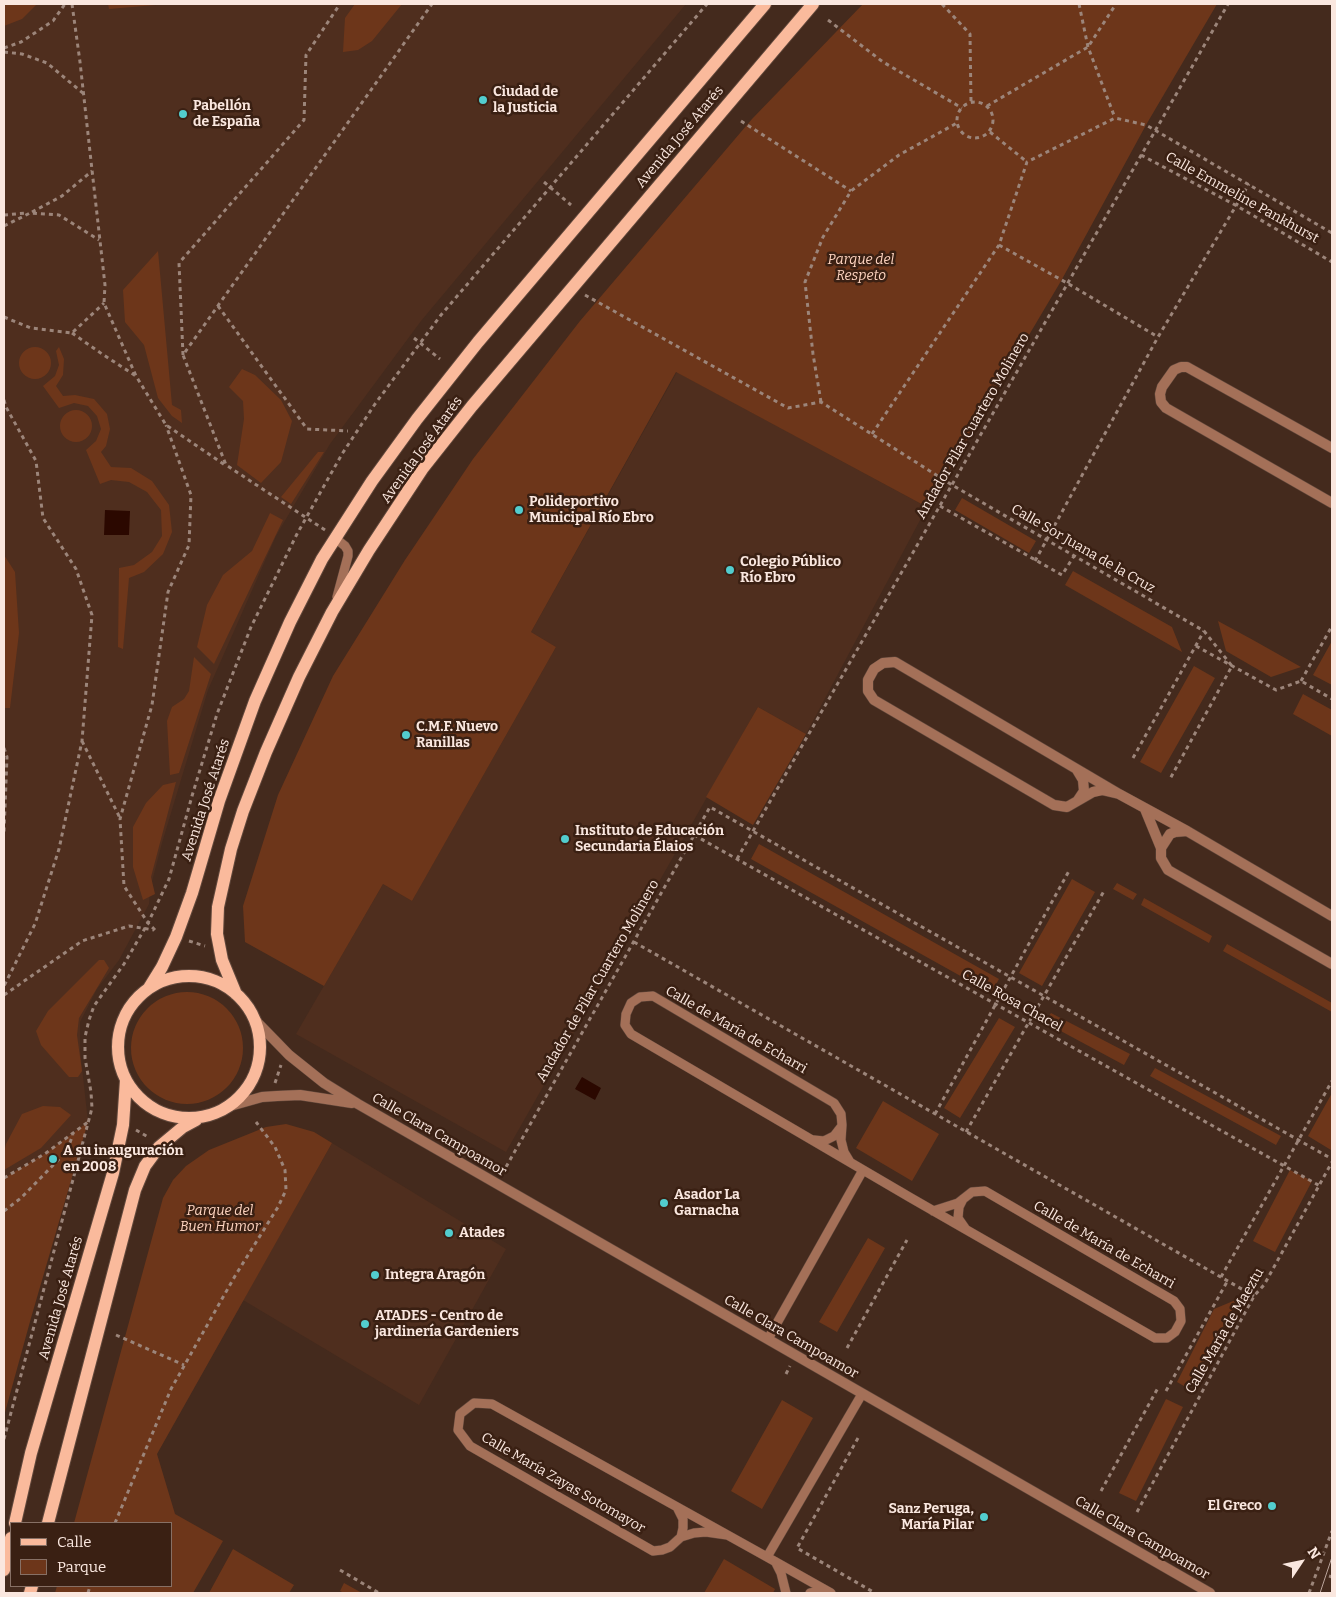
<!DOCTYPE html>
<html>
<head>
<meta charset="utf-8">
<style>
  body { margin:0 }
  #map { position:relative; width:1336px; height:1597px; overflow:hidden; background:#442a1d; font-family:Bitter,serif }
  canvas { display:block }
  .frame { position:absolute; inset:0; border:5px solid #fae7df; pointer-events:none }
  .legend { position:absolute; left:10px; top:1522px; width:162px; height:65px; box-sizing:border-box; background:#3a2013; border:1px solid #877065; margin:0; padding:6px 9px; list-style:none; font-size:15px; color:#fae7df }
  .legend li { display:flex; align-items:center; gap:10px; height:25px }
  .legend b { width:25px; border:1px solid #877065 }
  .north { position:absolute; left:1276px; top:1537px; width:50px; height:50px; -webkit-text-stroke:4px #3a2013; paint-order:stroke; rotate:56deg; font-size:14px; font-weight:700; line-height:20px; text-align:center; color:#fae7df }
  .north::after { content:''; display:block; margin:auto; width:18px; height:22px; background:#fae7df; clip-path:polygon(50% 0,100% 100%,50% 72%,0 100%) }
</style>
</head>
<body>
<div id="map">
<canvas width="1336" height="1597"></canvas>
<div class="frame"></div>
<ul class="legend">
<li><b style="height:6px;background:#faba9c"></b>Calle</li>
<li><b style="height:14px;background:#6d361a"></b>Parque</li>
</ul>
<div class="north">N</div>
</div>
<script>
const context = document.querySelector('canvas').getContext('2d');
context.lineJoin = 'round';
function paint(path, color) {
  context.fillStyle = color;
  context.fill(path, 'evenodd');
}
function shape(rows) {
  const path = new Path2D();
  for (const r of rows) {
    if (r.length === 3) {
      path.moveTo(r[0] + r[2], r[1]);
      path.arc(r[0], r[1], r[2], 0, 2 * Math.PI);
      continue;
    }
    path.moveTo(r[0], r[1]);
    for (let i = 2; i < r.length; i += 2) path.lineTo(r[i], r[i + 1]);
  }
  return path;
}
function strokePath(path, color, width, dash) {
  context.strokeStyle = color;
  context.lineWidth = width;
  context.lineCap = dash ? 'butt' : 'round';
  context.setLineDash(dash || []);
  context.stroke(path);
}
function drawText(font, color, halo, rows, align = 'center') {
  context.font = font + ' Bitter,serif';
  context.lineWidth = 5;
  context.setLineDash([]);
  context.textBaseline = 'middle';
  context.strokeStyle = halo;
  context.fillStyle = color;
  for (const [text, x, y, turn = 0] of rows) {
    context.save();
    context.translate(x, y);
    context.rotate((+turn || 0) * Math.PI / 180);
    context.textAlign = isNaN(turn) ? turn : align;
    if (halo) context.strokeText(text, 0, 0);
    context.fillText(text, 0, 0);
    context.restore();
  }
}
const built = shape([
  [4,4,686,4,421,321,330,444,276,536,208,690,162,843,150,889,149,904,119,960,97,989,80,1022,80,1049,88,1122,46,1153,4,1178],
  [677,372,927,507,806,734,758,707,506,1152,296,1034,383,884,412,901,423,881,556,647,531,632],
  [332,1143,506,1249,419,1405,243,1300]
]);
const green = shape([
  [4,4,37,4,22,19,4,26],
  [108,4,167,4,109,9],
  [355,4,402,4,372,41,358,50,343,52,345,18],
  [863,4,1217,4,1146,125,1061,281,927,507,676,372,531,632,556,647,412,901,383,884,324,986,245,942,243,906,278,795,333,676,405,560,473,459,580,321,752,119],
  [158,251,172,405,181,410,182,423,172,416,158,398,144,345,125,322,123,290],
  [35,363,16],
  [59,347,64,359,63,375,56,386,63,396,75,395,94,399,107,414,110,429,106,446,101,452,111,467,131,468,152,481,169,505,172,532,163,554,144,572,129,578,123,649,118,647,119,568,134,565,152,552,162,536,161,510,147,492,129,482,111,480,100,484,86,450,96,441,101,429,97,416,88,406,74,403,59,408,43,386,55,376,59,365,56,351],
  [242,369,255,375,281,400,292,421,281,462,261,483,237,465,244,419,243,401,229,387],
  [76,426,16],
  [318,452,324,452,291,504,281,497],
  [962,498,1036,541,1029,553,955,510],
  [270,513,283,520,214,664,197,647,207,605,223,575,252,551],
  [4,555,15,572,19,633,10,708,4,708],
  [1073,571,1172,627,1182,652,1065,585],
  [1218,621,1253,640,1301,667,1271,677,1226,651],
  [1332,641,1332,685,1313,675],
  [194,657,211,674,179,773,170,775,167,721,172,707,184,699,189,691],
  [1194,666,1215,678,1161,773,1140,762],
  [1303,694,1332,710,1332,736,1293,714],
  [758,707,806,734,753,825,706,797],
  [176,782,151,877,155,894,143,900,133,867,133,827,146,803,163,785],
  [759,844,999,979,991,993,751,859],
  [1072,879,1095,892,1042,986,1019,973],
  [1117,883,1137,894,1133,900,1113,889],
  [1144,898,1212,936,1209,943,1141,905],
  [1227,944,1332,1003,1332,1012,1223,951],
  [99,960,104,960,109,968,79,1018,77,1035,82,1071,78,1077,69,1077,41,1045,36,1031,48,1011],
  [187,1048,56],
  [1051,1013,1130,1054,1124,1065,1044,1022],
  [999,1018,1015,1027,960,1118,944,1108],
  [1155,1068,1281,1136,1276,1145,1150,1076],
  [1332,1093,1332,1147,1331,1150,1308,1136],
  [883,1101,939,1134,912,1181,856,1148],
  [43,1106,60,1107,71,1115,41,1148,4,1170,4,1153,6,1144,22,1114],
  [88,1122,31,1318,4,1416,4,1178,46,1153],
  [286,1124,314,1132,332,1143,157,1454,175,1514,223,1541,193,1593,55,1593,57,1586,171,1586,171,1523,74,1523,163,1198,173,1180,186,1166,209,1150,266,1127],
  [1290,1170,1312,1181,1275,1252,1253,1241],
  [868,1238,885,1248,837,1332,819,1322],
  [1238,1299,1189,1389,1177,1382,1214,1309],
  [1166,1399,1183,1407,1136,1501,1119,1493],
  [782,1400,813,1418,762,1509,731,1491],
  [233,1549,294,1585,289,1593,209,1593],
  [724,1559,775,1589,773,1593,704,1593],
  [344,1583,362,1593,344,1593,340,1591]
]);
const water = shape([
  [105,510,130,511,129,535,104,535],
  [582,1077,601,1088,595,1100,575,1089]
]);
const path = shape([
  [72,4,80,62,92,170,105,285,104,303,136,376,166,425,225,465],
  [942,4,970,34,971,102],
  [1079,4,1088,47,1115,118],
  [828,20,883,62,962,108],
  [4,48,21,42,53,21,65,4],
  [4,52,22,54,47,63,84,94],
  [975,120,18],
  [987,106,1088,47,1116,4],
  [741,121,851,191],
  [990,132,1027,162],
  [1141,155,1237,206,1332,262],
  [544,182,571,205],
  [32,212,62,196,92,171],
  [4,215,26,213],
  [4,226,30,213,59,215,99,240],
  [999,245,1067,283,1158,337],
  [585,295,788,408,821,402,952,485,1204,631,1232,666,1170,779],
  [218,306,307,429,348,431],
  [4,317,31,328,72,333,104,303],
  [72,333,102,354,136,376],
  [414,338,440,359],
  [183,355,179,263,304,120,306,55,340,4],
  [4,400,6,407,36,461,43,518,76,569,92,615,82,741,59,849,35,924,4,986],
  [821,402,813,354,805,282,823,237,851,191,899,155,957,123],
  [872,434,999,245,1027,162,1115,118,1146,125,1332,233],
  [940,506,1062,575,1074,556],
  [325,530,226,465,183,355,432,4],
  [1035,561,1158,337,1249,184],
  [1196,646,1276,690,1301,681,1332,699],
  [1301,681,1332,626],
  [82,741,120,818],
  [4,748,7,757,4,833],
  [1133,758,1204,631],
  [694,835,1320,1186],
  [737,859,1228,4],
  [155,930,148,923,124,886,120,819,152,705,168,592,189,545,191,495,166,425],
  [189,941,205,946],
  [634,942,1254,1296],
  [4,995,82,941,129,926,154,930],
  [275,1083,281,1065],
  [935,1114,1069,871],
  [136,1130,148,1137],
  [966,1132,1104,891],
  [506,1167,710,807,1332,1159],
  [4,1178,46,1153,88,1122],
  [4,1211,21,1198,67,1151,73,1134],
  [1221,1277,1332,1081],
  [116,1335,184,1365],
  [847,1348,907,1240],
  [786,1374,790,1366],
  [1166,1391,1228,1280],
  [858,1438,797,1548,875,1593],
  [4,1439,92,1108,91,1092,85,1058,85,1037,89,1020,94,1006,124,964,148,923,169,879,192,796,217,714,251,627,297,534,342,454,375,404,441,315,707,4],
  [1101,1491,1159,1386],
  [1137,1512,1254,1296,1264,1285,1332,1162],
  [115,1523,171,1389,235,1276,278,1207,286,1190,285,1170,275,1147,256,1122],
  [340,1570,379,1593],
  [1329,1576,1332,1577],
  [88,1593,90,1586],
  [1309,1593,1332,1531]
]);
const lane = shape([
  [335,538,345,546,348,551,348,556,337,597],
  [814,1140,824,1141,834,1136,841,1127],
  [850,1162,844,1152,841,1140,842,1125,841,1114,834,1103,653,996,640,997,631,1003,626,1014,625,1025,631,1034,911,1198,1155,1338,1167,1338,1175,1332,1181,1321,1180,1309,1174,1301,985,1191,972,1192,958,1203,933,1211],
  [963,1199,959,1207,958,1218,965,1228],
  [768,1339,863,1170],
  [677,1507,683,1519,683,1528,681,1537],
  [727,1535,706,1532,694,1533,681,1537,670,1547,662,1550,653,1551,470,1446,458,1430,460,1414,474,1403,492,1404,767,1557,831,1593],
  [767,1557,862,1394],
  [776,1563,781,1573,786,1593],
  [810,1593,825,1590]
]);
const street = shape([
  [1332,448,1187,367,1181,367,1174,370,1162,387,1160,394,1161,402,1166,408,1332,503],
  [1077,770,1083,780,1084,791,1078,800],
  [1119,794,1102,790,1093,792,1067,807,1054,805,874,700,868,691,868,680,874,669,883,663,895,662,1119,794,1187,831,1332,916],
  [1145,809,1161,848,1161,858,1168,870,1332,964],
  [1161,848,1170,834,1175,832,1187,831],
  [255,1020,289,1055,324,1083,358,1104,1210,1593],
  [230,1106,262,1097,277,1096,300,1095,352,1103]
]);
const primary = shape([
  [189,1047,71],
  [149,988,162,967,176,937,192,893,219,801,255,701,290,622,322,559,372,481,417,419,478,342,765,4],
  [236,994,222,960,217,934,218,907,231,849,243,811,266,752,299,677,332,612,369,550,423,468,472,406,813,4],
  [15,1523,31,1453,113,1173,123,1125,126,1080],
  [48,1523,135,1190,145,1166,159,1147,183,1127,196,1120],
  [4,1570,11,1538],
  [30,1593,32,1586]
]);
const tram = shape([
  [1320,1593,1332,1557]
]);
const markers = [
  [483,100,5,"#52cdce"],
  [183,114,5,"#52cdce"],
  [519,510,5,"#52cdce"],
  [730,570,5,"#52cdce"],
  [406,735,5,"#52cdce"],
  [565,839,5,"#52cdce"],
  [53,1159,5,"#52cdce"],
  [664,1203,5,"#52cdce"],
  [449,1233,5,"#52cdce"],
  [375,1275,5,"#52cdce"],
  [365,1324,5,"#52cdce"],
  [1272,1506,5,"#52cdce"],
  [984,1517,5,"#52cdce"]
];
const poiNames = [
  ["Ciudad de",493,92],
  ["la Justicia",493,108],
  ["Pabellón",193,106],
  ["de España",193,122],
  ["Polideportivo",529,502],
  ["Municipal Río Ebro",529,518],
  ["Colegio Público",740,562],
  ["Río Ebro",740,578],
  ["C.M.F. Nuevo",416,727],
  ["Ranillas",416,743],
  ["Instituto de Educación",575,831],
  ["Secundaria Élaios",575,847],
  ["A su inauguración",63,1151],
  ["en 2008",63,1167],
  ["Asador La",674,1195],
  ["Garnacha",674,1211],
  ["Atades",459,1233],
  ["Integra Aragón",385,1275],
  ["ATADES - Centro de",375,1316],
  ["jardinería Gardeniers",375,1332],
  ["El Greco",1262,1506,"right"],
  ["Sanz Peruga,",974,1509,"right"],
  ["María Pilar",974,1525,"right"]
];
const streetNames = [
  ["Avenida José Atarés",680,137,-50],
  ["Calle Emmeline Pankhurst",1242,198,29],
  ["Andador Pilar Cuartero Molinero",973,426,-60],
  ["Avenida José Atarés",422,450,-54],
  ["Calle Sor Juana de la Cruz",1083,549,30],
  ["Avenida José Atarés",206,800,-72],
  ["Andador de Pilar Cuartero Molinero",598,981,-60],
  ["Calle Rosa Chacel",1012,1001,29],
  ["Calle de María de Echarri",736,1030,30],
  ["Calle Clara Campoamor",439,1135,30],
  ["Calle de María de Echarri",1104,1245,30],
  ["Avenida José Atarés",61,1298,-74],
  ["Calle María de Maeztu",1225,1331,-60],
  ["Calle Clara Campoamor",791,1337,30],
  ["Calle María Zayas Sotomayor",563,1483,30],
  ["Calle Clara Campoamor",1142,1538,30]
];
const parkNames = [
  ["Parque del",861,260],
  ["Respeto",861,276],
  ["Parque del",220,1211],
  ["Buen Humor",220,1227]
];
paint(built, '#4f2e1e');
paint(green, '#6d361a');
paint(water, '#2b0800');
strokePath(lane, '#61483c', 10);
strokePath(street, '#61483c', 11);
strokePath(primary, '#61483c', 14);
strokePath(path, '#9c857a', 3, [4, 4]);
strokePath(lane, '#a47058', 9);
strokePath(street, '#a47058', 10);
strokePath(primary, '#faba9c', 12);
strokePath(tram, '#baa49b', 1);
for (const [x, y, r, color] of markers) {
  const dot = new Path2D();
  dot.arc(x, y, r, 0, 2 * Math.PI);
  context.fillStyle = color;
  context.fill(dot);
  strokePath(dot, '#3a2013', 2);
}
drawText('bold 14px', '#fae7df', '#3a2013', poiNames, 'left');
drawText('14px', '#fae7df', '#3a2013', streetNames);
drawText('italic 14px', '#fdd3bf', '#3a2013', parkNames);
</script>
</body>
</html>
